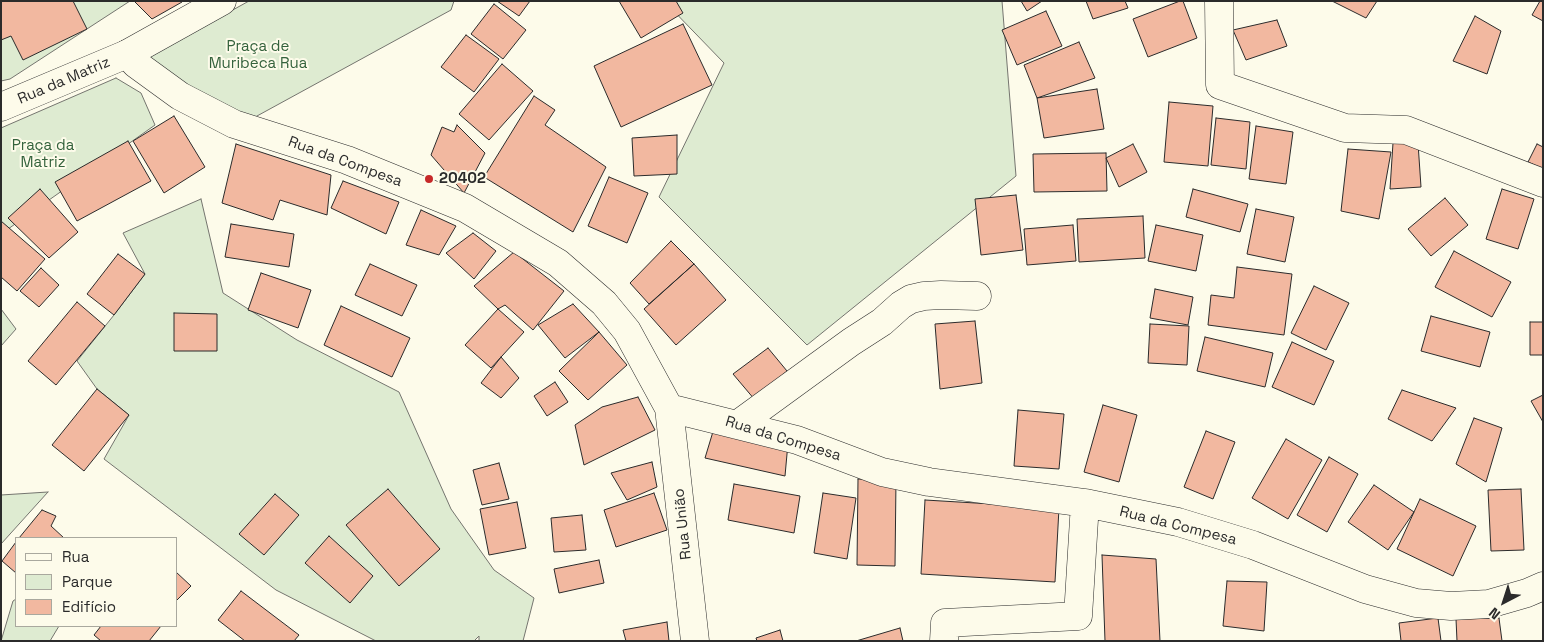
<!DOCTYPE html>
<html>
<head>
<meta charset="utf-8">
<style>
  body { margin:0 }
  #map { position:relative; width:1544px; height:642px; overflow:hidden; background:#fdfbea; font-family:"Space Grotesk",sans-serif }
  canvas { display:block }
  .frame { position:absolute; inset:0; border:2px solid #2b2b2b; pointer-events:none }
  .legend { position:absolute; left:15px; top:537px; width:162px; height:90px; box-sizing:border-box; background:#fdfbea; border:1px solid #a9a89e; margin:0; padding:6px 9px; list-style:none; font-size:15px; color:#2b2b2b }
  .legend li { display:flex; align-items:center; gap:10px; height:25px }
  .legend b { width:25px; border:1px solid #a9a89e }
  .north { position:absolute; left:1479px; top:577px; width:50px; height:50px; -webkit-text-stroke:4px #fdfbea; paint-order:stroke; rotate:220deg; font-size:14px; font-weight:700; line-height:20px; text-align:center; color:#2b2b2b }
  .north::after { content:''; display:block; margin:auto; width:18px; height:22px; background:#2b2b2b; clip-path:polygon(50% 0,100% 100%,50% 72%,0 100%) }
</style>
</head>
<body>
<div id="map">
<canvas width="1544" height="642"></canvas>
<div class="frame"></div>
<ul class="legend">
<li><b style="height:6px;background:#fdfbea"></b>Rua</li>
<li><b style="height:14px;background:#deebd1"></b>Parque</li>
<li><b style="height:14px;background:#f2b8a0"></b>Edifício</li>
</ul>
<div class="north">N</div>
</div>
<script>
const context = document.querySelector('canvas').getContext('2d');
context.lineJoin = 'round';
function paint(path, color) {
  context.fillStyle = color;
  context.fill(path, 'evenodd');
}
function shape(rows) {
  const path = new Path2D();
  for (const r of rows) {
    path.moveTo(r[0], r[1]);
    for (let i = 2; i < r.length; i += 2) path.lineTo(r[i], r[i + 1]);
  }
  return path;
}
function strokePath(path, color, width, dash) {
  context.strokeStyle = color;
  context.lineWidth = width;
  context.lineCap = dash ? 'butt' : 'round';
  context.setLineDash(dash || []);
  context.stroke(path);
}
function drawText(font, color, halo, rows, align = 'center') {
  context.font = font + ' "Space Grotesk",sans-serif';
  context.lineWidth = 4;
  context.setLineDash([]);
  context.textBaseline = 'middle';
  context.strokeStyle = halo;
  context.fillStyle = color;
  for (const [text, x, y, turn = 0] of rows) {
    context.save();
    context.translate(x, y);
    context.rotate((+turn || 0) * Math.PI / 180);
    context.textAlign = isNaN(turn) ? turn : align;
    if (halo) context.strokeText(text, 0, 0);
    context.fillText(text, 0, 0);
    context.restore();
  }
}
const green = shape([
  [1,1,130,1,10,79,1,81,1,1],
  [249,1,454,1,451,10,246,122,139,62,249,1],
  [664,1,1002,1,1016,176,807,345,659,197,724,63,664,1],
  [116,78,141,93,155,125,1,234,1,128,116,78],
  [201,199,223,293,297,340,399,392,451,509,494,570,534,598,523,641,479,641,479,636,474,641,376,641,276,590,104,459,129,415,97,389,77,361,114,315,145,274,123,233,201,199],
  [1,309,16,329,1,346,1,309],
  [48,492,1,544,1,495,48,492],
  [16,599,16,626,59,626,50,641,1,641,13,601,16,599]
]);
const building = shape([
  [1,1,73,1,87,29,23,60,11,36,1,40,1,1],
  [134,1,181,1,182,2,152,19,134,1],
  [497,1,530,1,519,16,497,1],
  [619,1,676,1,683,13,641,38,619,1],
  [1021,1,1042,1,1027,11,1021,1],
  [1086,1,1125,1,1128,8,1093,19,1086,1],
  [1180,1,1183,1,1197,38,1148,57,1133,19,1180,1],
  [1332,1,1377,1,1366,18,1332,1],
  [1540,1,1543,1,1543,21,1532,15,1540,1],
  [494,4,526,30,503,59,471,34,494,4],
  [1046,11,1062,46,1017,65,1002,30,1046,11],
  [1475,16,1501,31,1487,74,1453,61,1475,16],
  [1277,20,1287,46,1246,60,1233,30,1277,20],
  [683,24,712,85,621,127,594,66,683,24],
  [466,35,499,59,474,92,441,67,466,35],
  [1079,42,1095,78,1037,98,1024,65,1079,42],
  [502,64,533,91,489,140,459,114,502,64],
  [1097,89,1104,129,1044,138,1037,98,1097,89],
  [534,96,555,110,545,125,606,167,573,232,484,177,534,96],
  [1169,102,1213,106,1208,166,1164,162,1169,102],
  [174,116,205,167,164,193,133,141,174,116],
  [1216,118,1250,122,1246,169,1211,165,1216,118],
  [457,125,485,153,464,193,431,155,442,127,454,132,457,125],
  [1256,126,1293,132,1286,184,1249,179,1256,126],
  [677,135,677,174,634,176,632,138,677,135],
  [128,141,151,181,77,221,55,182,128,141],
  [1393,143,1418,143,1421,187,1390,189,1393,143],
  [236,144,331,175,327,215,280,200,273,220,222,203,236,144],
  [1133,144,1147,172,1119,187,1106,158,1133,144],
  [1537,144,1543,147,1543,169,1528,162,1537,144],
  [1348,149,1391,152,1379,219,1341,211,1348,149],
  [1106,153,1107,191,1034,192,1033,154,1106,153],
  [609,177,648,193,627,243,588,226,609,177],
  [343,181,399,202,386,234,331,208,343,181],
  [40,189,78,232,49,258,8,218,40,189],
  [1193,189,1248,204,1240,232,1186,217,1193,189],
  [1502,189,1534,199,1518,249,1486,239,1502,189],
  [1016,195,1023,250,981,255,975,199,1016,195],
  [1445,198,1468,225,1431,256,1408,229,1445,198],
  [1256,209,1294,217,1285,262,1247,254,1256,209],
  [421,210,456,226,439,255,406,245,421,210],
  [1143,216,1145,258,1079,262,1077,219,1143,216],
  [1,221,45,259,17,291,1,277,1,221],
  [231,224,294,234,289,267,225,257,231,224],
  [1073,225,1076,261,1027,265,1024,229,1073,225],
  [1156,225,1203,235,1196,271,1148,261,1156,225],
  [473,233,496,251,474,279,446,253,473,233],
  [671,241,694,264,649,304,630,283,671,241],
  [1454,251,1511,282,1492,317,1435,287,1454,251],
  [514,252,564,291,533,330,505,305,498,309,474,286,514,252],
  [118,254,145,274,114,315,87,294,118,254],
  [370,264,417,285,402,316,355,295,370,264],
  [694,264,726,300,676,345,644,309,694,264],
  [1237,267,1292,274,1284,335,1208,325,1211,295,1234,298,1237,267],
  [41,268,59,285,39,307,20,291,41,268],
  [261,273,311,290,298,328,248,310,261,273],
  [1314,286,1349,303,1326,350,1291,333,1314,286],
  [1155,289,1193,297,1188,325,1150,318,1155,289],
  [77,302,105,326,56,385,28,361,77,302],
  [573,304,599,332,565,358,538,325,573,304],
  [341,306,410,338,392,377,324,345,341,306],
  [498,309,524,332,491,368,465,345,498,309],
  [174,313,217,314,217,351,174,351,174,313],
  [1431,316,1490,332,1480,367,1421,351,1431,316],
  [975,321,982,383,940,389,935,324,975,321],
  [1530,322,1543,322,1543,355,1530,355,1530,322],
  [1150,324,1189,326,1187,365,1148,363,1150,324],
  [599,332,627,365,588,400,559,371,599,332],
  [1205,337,1273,353,1265,387,1197,371,1205,337],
  [1292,342,1334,361,1314,405,1272,387,1292,342],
  [768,348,787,371,755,400,733,374,768,348],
  [501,357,519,378,501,398,481,383,501,357],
  [555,382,568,402,547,416,534,396,555,382],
  [97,389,129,415,84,471,52,445,97,389],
  [1402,390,1456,408,1432,441,1388,419,1402,390],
  [1543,395,1543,422,1531,401,1543,395],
  [638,397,655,430,584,465,575,425,602,407,638,397],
  [1103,405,1137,415,1119,482,1084,472,1103,405],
  [1018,410,1064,414,1059,469,1014,466,1018,410],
  [1474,418,1502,428,1486,482,1456,464,1474,418],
  [715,425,788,443,785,476,705,458,715,425],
  [1206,431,1235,442,1213,499,1184,487,1206,431],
  [1286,439,1322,460,1288,519,1252,498,1286,439],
  [1329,457,1358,474,1327,532,1297,515,1329,457],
  [652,462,657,487,627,500,611,473,652,462],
  [499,463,509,499,482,505,473,470,499,463],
  [858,479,896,480,895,566,857,565,858,479],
  [734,484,800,496,794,533,728,520,734,484],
  [1374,485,1414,512,1388,550,1348,522,1374,485],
  [388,489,440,549,399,586,346,525,388,489],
  [1521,489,1524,550,1491,551,1488,490,1521,489],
  [654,493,667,530,616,547,604,510,654,493],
  [823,493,856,498,847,559,814,553,823,493],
  [275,494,299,515,264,555,239,534,275,494],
  [1420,499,1476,526,1453,576,1397,549,1420,499],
  [925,500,1059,508,1055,582,921,574,925,500],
  [517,502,526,548,489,555,480,509,517,502],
  [42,510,56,516,51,526,64,538,19,538,42,510],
  [582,515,586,550,554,552,551,518,582,515],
  [329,536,373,576,350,603,305,563,329,536],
  [16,542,16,573,2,561,16,542],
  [1102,555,1156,559,1160,641,1105,641,1102,555],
  [599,560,604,583,559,593,554,569,599,560],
  [176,572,191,586,176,601,176,572],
  [1227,581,1267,582,1264,631,1223,626,1227,581],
  [241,591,299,635,294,641,245,641,218,620,241,591],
  [1438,618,1441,641,1401,641,1399,623,1438,618],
  [1499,618,1502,641,1457,641,1456,619,1499,618],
  [667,622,669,641,626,641,623,630,667,622],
  [101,626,161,626,149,641,101,641,94,635,101,626],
  [900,628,903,641,856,641,900,628],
  [780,630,783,641,757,641,756,638,780,630]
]);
const street = shape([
  [1219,1,1220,85,1345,128,1406,130,1543,183],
  [127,54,136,64,180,96,234,124,347,160,465,208,558,263,604,303,627,331,669,408,797,440,882,472,929,482,1085,503,1178,522,1253,545,1365,589,1416,603,1451,606,1489,604,1527,593,1543,586],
  [669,408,695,641],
  [737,425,851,342,882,322,901,305,911,299,924,296,941,295,977,296],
  [944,641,945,623,1078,616,1085,503]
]);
const secondary = shape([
  [1,107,127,54,222,1]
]);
const markers = [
  [429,179,5,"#c62828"]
];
const parkNames = [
  ["Praça de",258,47],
  ["Muribeca Rua",258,64],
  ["Praça da",43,146],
  ["Matriz",43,163]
];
const streetNames = [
  ["Rua da Matriz",64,81,-23],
  ["Rua da Compesa",345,162,20],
  ["Rua da Compesa",783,439,17],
  ["Rua União",683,524,-96],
  ["Rua da Compesa",1178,526,14]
];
const poiNames = [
  ["20402",439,179]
];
paint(green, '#deebd1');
strokePath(green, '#74746e', 1);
paint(building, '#f2b8a0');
strokePath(building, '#2b2b2b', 1);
strokePath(street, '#2b2b2b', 29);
strokePath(secondary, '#2b2b2b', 29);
strokePath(street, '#fdfbea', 28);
strokePath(secondary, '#fdfbea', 28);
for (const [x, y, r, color] of markers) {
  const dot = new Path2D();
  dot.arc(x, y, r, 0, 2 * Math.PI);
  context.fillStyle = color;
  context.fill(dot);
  strokePath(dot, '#fdfbea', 2);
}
drawText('15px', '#34623c', '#fdfbea', parkNames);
drawText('15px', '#2b2b2b', '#fdfbea', streetNames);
drawText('bold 15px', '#2b2b2b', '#fdfbea', poiNames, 'left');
</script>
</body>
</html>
